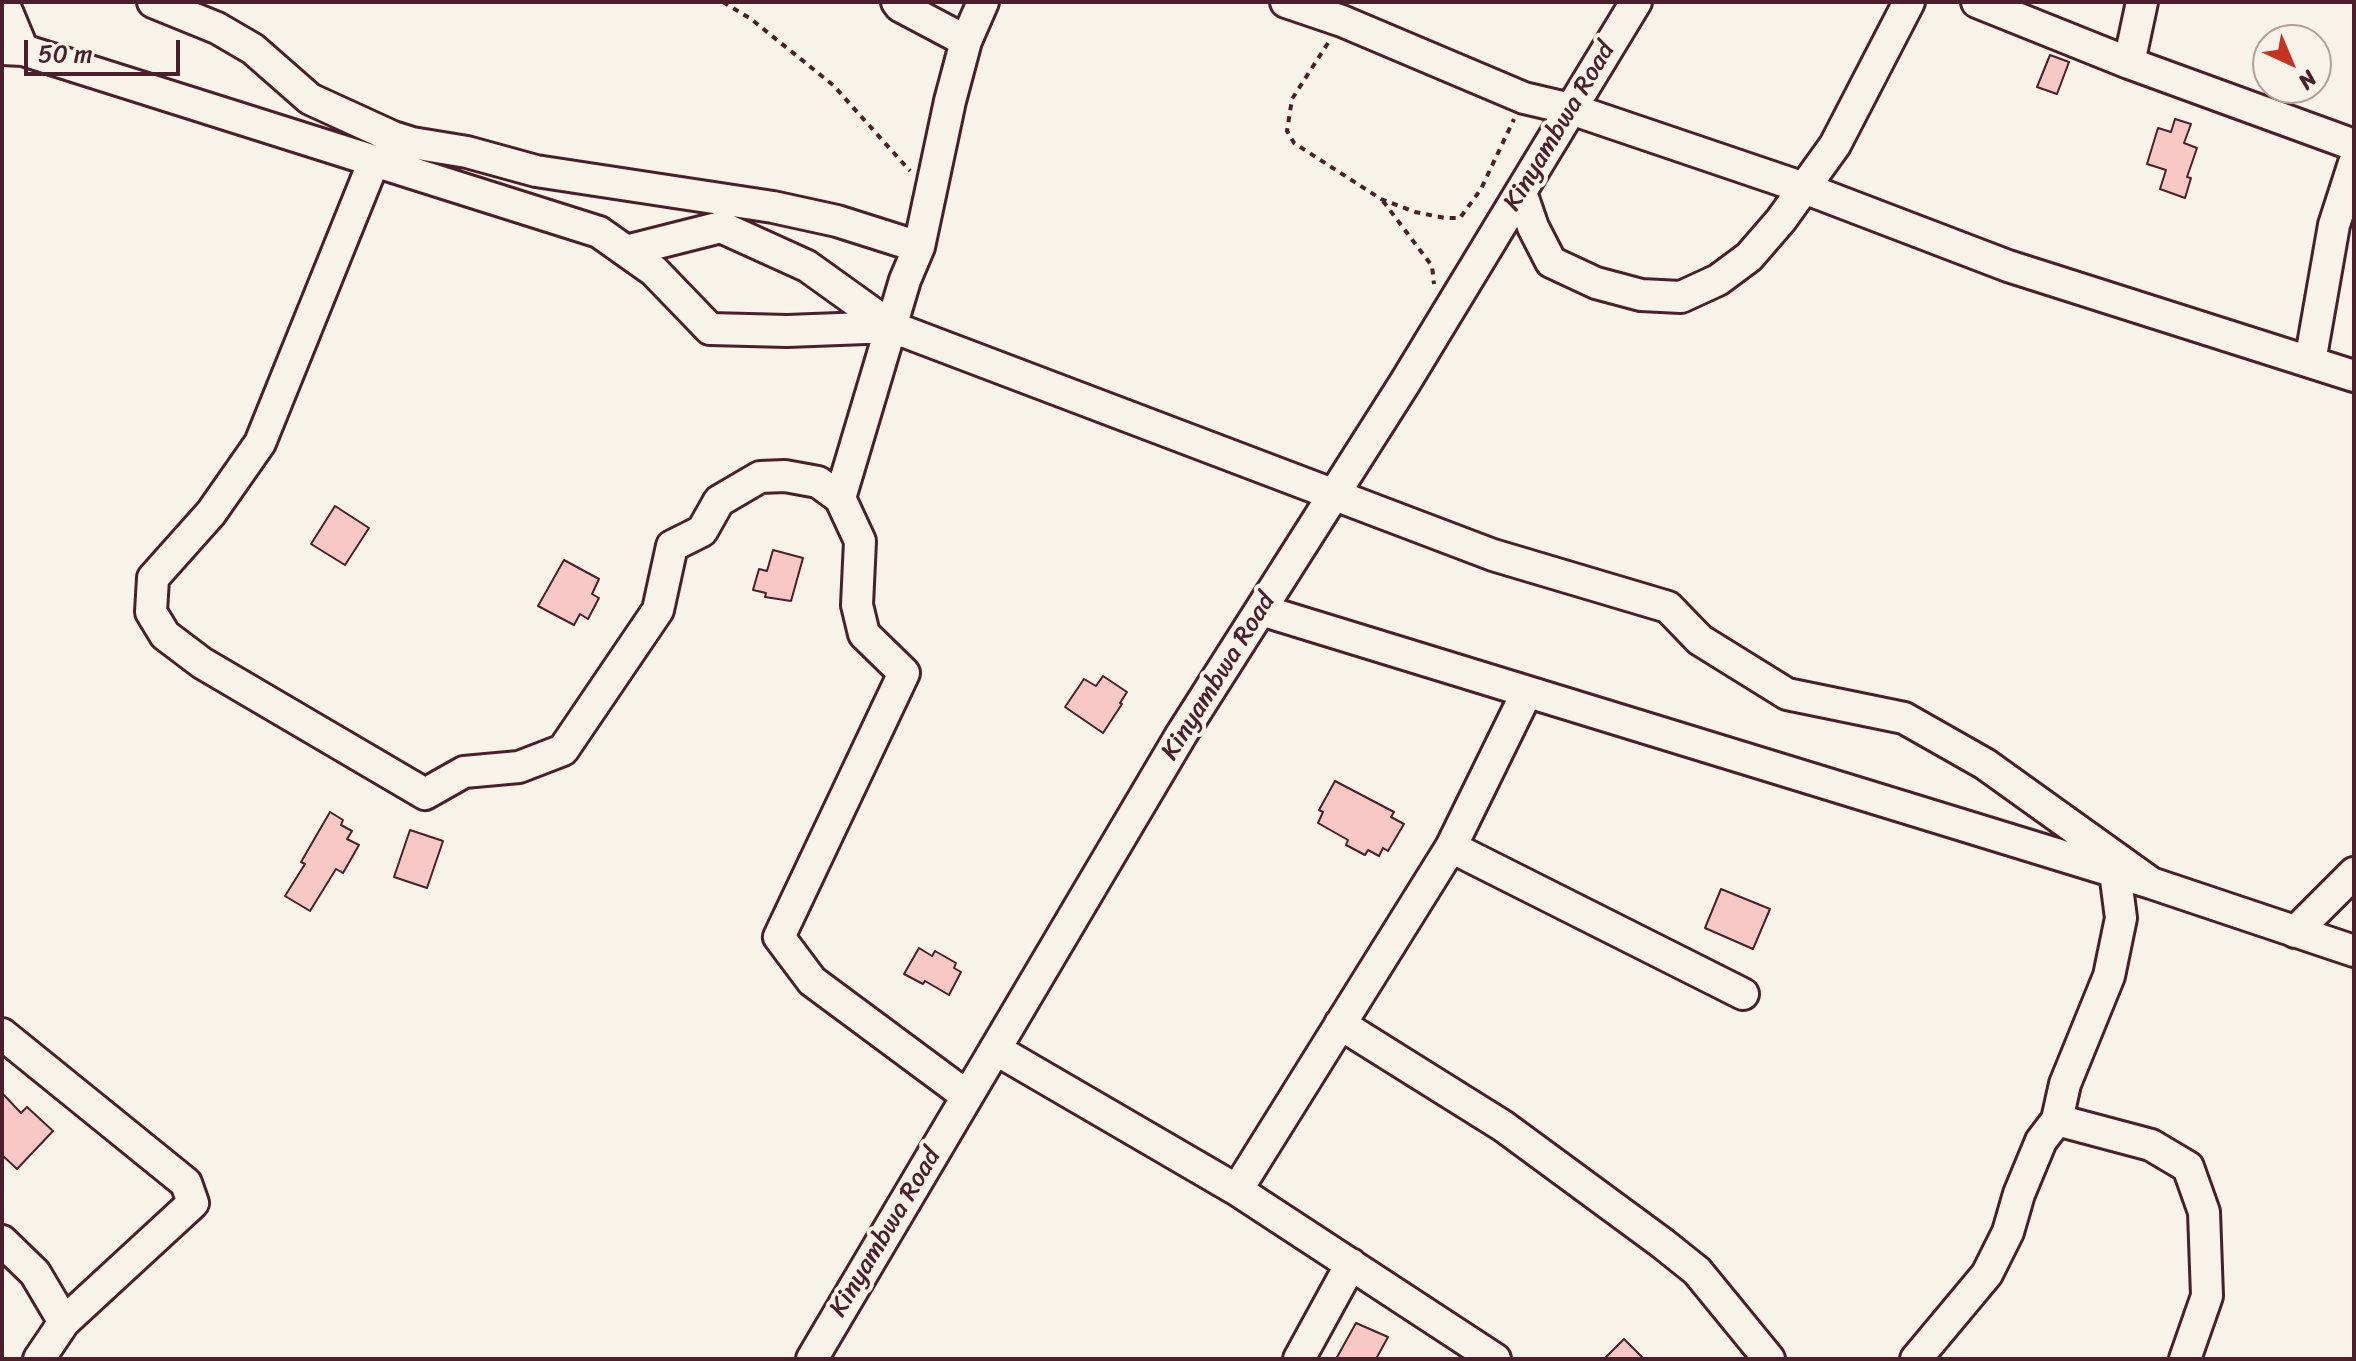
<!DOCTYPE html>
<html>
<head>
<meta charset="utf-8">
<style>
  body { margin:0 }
  #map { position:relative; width:2356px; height:1361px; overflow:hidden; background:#f7f3e8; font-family:Sriracha,sans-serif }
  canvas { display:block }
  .frame { position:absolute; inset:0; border:4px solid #4a1f2b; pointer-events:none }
  .north { position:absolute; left:2252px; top:24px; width:80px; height:80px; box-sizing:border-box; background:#f7f3e8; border:2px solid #b29e9c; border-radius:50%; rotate:136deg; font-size:22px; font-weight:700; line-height:32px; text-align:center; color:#4a1f2b }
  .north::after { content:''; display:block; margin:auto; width:28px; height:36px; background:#c8321e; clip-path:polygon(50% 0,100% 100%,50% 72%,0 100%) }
  .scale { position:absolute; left:24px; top:40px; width:156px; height:36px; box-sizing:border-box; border:4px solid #4a1f2b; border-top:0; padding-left:10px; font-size:24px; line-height:28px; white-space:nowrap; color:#4a1f2b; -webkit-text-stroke:6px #f7f3e8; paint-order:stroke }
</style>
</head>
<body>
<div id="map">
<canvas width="2356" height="1361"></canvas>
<div class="frame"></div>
<div class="north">N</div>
<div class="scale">50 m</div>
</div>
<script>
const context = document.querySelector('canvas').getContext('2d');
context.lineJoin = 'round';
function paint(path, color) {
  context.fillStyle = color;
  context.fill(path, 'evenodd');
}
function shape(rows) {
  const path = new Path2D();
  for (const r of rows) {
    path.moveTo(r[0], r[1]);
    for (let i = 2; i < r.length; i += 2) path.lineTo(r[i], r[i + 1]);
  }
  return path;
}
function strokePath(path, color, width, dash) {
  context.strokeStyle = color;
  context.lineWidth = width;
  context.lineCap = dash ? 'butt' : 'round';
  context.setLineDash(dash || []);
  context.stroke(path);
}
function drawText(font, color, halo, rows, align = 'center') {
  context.font = font + ' Sriracha,sans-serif';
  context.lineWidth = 8;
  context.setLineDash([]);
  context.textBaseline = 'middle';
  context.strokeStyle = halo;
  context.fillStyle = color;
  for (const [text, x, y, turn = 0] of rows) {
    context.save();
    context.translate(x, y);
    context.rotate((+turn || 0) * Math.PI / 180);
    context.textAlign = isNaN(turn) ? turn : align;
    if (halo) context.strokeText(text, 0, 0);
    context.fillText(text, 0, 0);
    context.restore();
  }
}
const building = shape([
  [2050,55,2069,62,2057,94,2037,87,2050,55],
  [2175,119,2191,124,2184,143,2197,148,2187,177,2191,178,2185,198,2160,189,2166,170,2147,164,2158,128,2171,132,2175,119],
  [335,506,369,528,345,565,311,544,335,506],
  [773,550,803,558,791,601,765,597,766,593,753,590,759,569,767,571,773,550],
  [564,560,599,579,592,594,599,598,588,619,580,614,574,625,538,606,564,560],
  [1103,676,1127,692,1120,703,1122,704,1103,733,1065,707,1084,679,1096,686,1103,676],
  [1335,781,1394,812,1391,817,1404,824,1388,851,1383,848,1379,856,1368,850,1365,855,1346,845,1348,840,1318,823,1323,812,1319,810,1335,781],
  [330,812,343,820,341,825,352,831,347,839,359,845,343,873,336,869,310,911,285,896,305,864,301,862,330,812],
  [410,830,443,841,427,888,394,877,410,830],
  [1721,889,1770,909,1753,949,1705,928,1721,889],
  [919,948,932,956,935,951,956,963,954,968,961,972,949,995,925,981,923,984,904,974,919,948],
  [2,1093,21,1113,27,1107,53,1131,17,1169,2,1155,2,1093],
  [1356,1323,1388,1337,1376,1359,1336,1359,1356,1323],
  [1624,1339,1644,1359,1604,1359,1624,1339]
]);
const path = shape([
  [723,2,751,19,833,85,910,171],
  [1328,43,1292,99,1287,131,1294,143,1381,199,1415,212,1445,218,1460,218,1481,189,1514,119],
  [1383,201,1432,266,1434,284]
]);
const minor = shape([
  [3,2,23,50],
  [153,2,217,28,253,49,310,99,393,137,412,143,467,152,536,171,773,207,837,221,919,247],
  [897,2,900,6,966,41],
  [1286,2,1342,21,1524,98,1571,109,1804,188,2008,266,2354,376],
  [1977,2,2129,63,2354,145],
  [2,49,23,50,599,232,654,271,710,329,787,331,892,327,1493,555,1668,607,1700,640,1787,694,1904,718,1985,764,2151,883],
  [2129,63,2142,2],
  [374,161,260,443,211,513,153,578,151,612,165,635,202,663,425,794,464,772,519,767,563,750,658,610,672,546,702,531,719,501,760,477,785,476,818,482,840,498],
  [1521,192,1533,227,1551,262,1596,283,1641,295,1681,297,1718,280,1749,257,1781,220,1835,145,1909,2],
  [626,251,721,227,807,266,892,327],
  [2310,362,2334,225,2354,163],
  [1261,610,2151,883,2354,951],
  [1527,692,1451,847,1743,994],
  [1451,847,1237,1190,1495,1359],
  [2295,932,2354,873],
  [1340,1024,1503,1126,1662,1243,1697,1271,1769,1359],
  [2,1034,186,1183,193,1203,64,1322,39,1359],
  [995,1049,1237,1190],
  [967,1096,812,981,779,937,904,673,864,634,857,605,860,541,840,498,905,280,919,247,950,101,966,41,983,2],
  [2057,1120,2151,1145,2188,1167,2204,1212,2207,1296,2185,1359],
  [2,1241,35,1273,64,1322],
  [812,1359,1181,735,1406,381,1636,2],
  [1299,1359,1351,1264],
  [1916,1359,1987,1274,2008,1232,2019,1194,2041,1141,2057,1120,2065,1084,2109,976,2121,918,2115,872]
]);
const streetNames = [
  ["Kinyambwa Road",1560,127,-59],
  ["Kinyambwa Road",1219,677,-58],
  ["Kinyambwa Road",886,1233,-59]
];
paint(building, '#f9c8c4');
strokePath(building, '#4a1f2b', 2);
strokePath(minor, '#4a1f2b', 36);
strokePath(path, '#4a1f2b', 4, [6, 6]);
strokePath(minor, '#f7f3e8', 30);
drawText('26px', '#4a1f2b', '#f7f3e8', streetNames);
</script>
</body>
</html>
